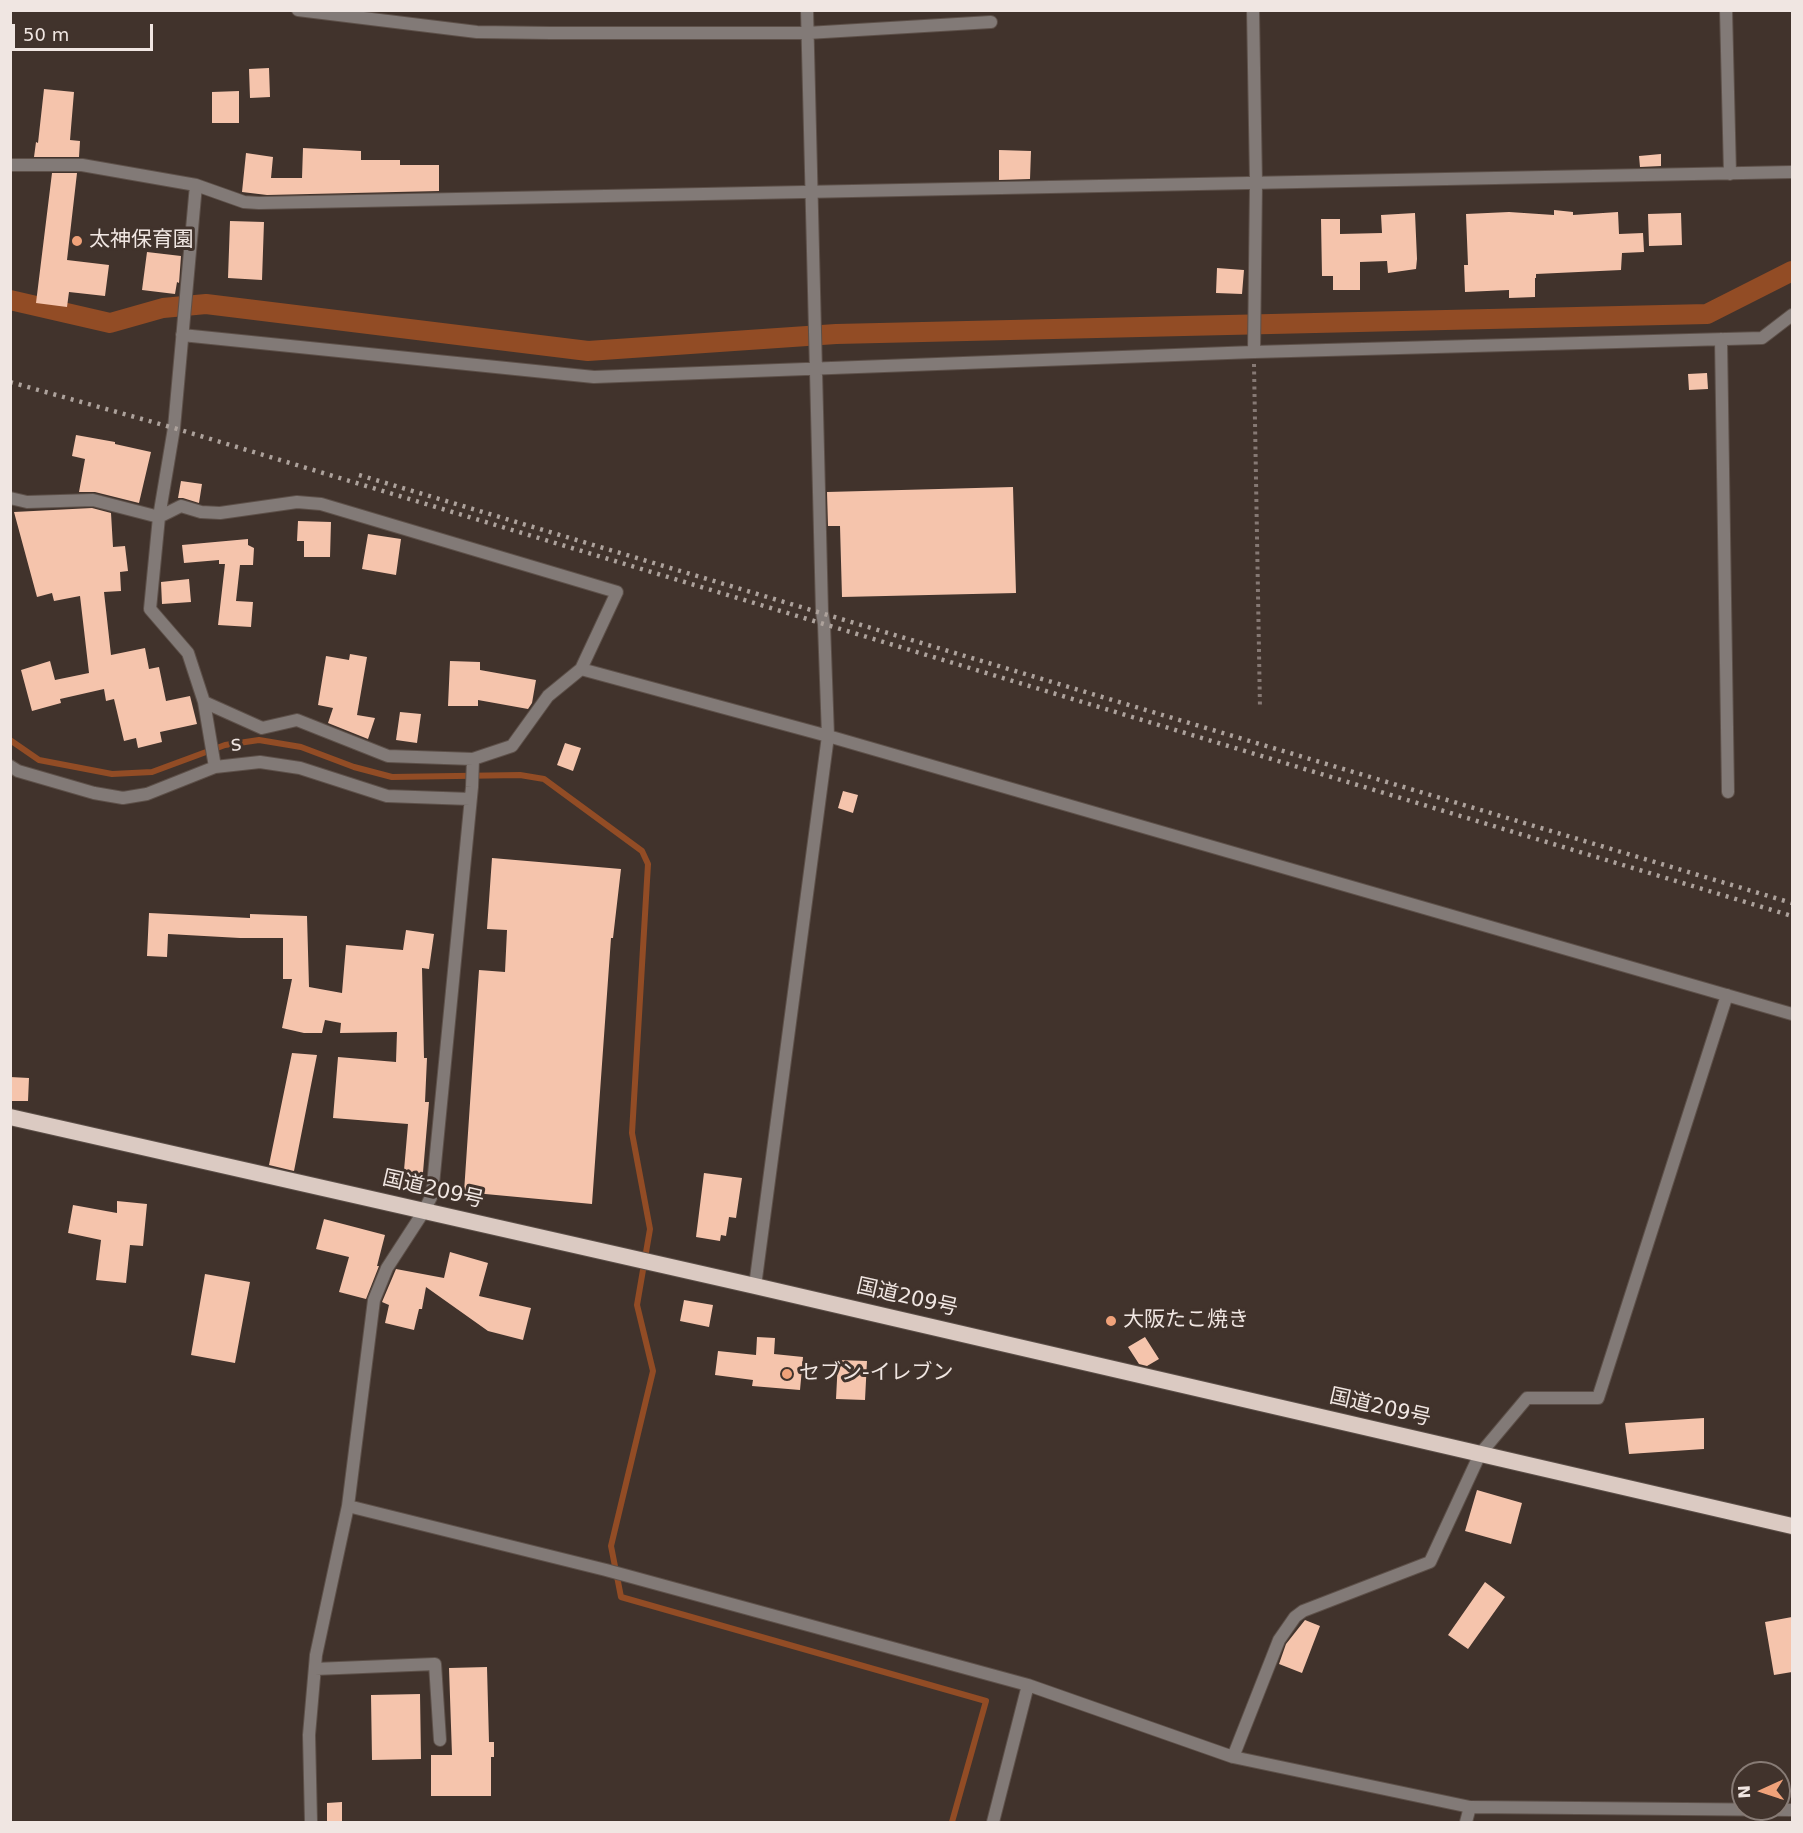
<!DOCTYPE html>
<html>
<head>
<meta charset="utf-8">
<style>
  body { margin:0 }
  #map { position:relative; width:1803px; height:1833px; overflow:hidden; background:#41332c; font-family:"DejaVu Sans",sans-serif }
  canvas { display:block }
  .frame { position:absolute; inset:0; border:12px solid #f0e6e2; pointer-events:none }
  .north { position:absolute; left:1731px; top:1761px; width:60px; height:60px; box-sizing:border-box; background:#41332c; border:2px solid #877b75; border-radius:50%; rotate:267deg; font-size:16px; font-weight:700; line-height:24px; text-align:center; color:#f0e6e2 }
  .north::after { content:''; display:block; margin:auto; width:21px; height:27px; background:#f0a27a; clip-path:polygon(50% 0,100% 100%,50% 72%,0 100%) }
  .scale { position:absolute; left:12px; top:24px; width:141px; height:27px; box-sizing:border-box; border:3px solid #f0e6e2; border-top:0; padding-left:8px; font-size:18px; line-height:21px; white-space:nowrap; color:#f0e6e2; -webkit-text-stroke:4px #41332c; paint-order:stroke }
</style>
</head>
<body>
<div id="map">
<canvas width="1803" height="1833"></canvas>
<div class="frame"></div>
<div class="north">N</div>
<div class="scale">50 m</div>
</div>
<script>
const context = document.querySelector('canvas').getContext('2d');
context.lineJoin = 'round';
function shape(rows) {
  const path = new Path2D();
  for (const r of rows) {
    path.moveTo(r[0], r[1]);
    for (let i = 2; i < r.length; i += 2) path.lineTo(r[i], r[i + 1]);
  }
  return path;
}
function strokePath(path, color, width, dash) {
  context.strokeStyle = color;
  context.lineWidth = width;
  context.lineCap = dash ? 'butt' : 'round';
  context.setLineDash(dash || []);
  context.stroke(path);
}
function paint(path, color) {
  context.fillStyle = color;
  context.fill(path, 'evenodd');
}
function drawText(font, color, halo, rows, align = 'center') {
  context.font = font + ' "DejaVu Sans","Noto Sans JP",sans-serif';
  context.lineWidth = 6;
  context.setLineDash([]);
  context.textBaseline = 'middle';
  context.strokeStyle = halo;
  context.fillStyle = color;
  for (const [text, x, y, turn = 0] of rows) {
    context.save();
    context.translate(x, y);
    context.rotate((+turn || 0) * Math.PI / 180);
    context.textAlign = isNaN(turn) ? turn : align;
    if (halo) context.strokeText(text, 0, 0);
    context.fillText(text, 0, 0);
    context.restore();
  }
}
const stream = shape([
  [10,740,39,760,112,774,152,772,225,745,259,740,301,747,354,767,392,777,520,775,544,779,642,851,648,864,632,1133,650,1229,637,1305,653,1371,611,1546,621,1597,986,1701,952,1822]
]);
const canal = shape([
  [10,300,110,323,163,308,206,304,588,351,836,334,1707,314,1792,271]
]);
const building = shape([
  [269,68,270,97,250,98,249,69],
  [44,89,74,92,70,140,80,141,79,157,34,157,36,142,38,143],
  [239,91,239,123,212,123,212,92],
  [303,148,361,151,361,160,400,160,400,165,439,165,439,191,267,195,242,192,246,153,273,157,271,178,302,178],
  [999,150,1031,151,1030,179,999,180],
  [1661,154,1661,166,1640,167,1639,156],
  [52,173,77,173,67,260,109,265,105,296,69,292,67,307,36,303],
  [1554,210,1573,212,1573,215,1618,212,1619,234,1643,233,1644,252,1622,253,1621,270,1536,274,1536,278,1535,278,1535,297,1509,298,1509,290,1465,292,1464,265,1468,265,1466,214,1509,212,1554,215],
  [1415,213,1417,259,1416,269,1388,273,1387,261,1360,262,1360,290,1333,290,1333,276,1322,276,1321,219,1340,219,1340,234,1382,233,1381,215],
  [1681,213,1682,245,1649,246,1648,214],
  [230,221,264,222,262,280,228,278],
  [147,252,181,256,179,283,177,282,175,294,142,290],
  [1217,268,1244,270,1242,294,1216,293],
  [1707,373,1708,389,1689,390,1688,374],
  [76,435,115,442,115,444,151,452,139,503,95,492,79,492,85,459,72,456],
  [181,481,202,484,199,503,183,498,178,498],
  [1013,487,1016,593,842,597,840,526,828,526,827,492],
  [92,508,111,513,113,547,125,546,128,571,120,572,121,591,104,592,111,655,145,648,149,669,159,667,166,701,190,696,197,724,160,732,162,742,138,748,136,738,124,741,114,699,106,701,104,689,60,699,61,703,32,711,21,670,50,661,55,680,89,673,80,596,54,601,52,593,37,597,14,512],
  [298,521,331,522,330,557,304,557,304,541,297,541],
  [368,534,401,539,396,575,362,569],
  [248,539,248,545,254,548,253,565,240,565,236,601,253,602,251,627,218,625,225,564,219,564,219,560,184,563,182,545],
  [189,579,191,602,162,604,161,582],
  [350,654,367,657,357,715,375,718,368,739,328,723,333,708,318,705,326,656,349,660],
  [450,661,480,662,480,670,536,680,532,703,528,709,478,700,478,706,448,706],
  [400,712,421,714,417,743,396,740],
  [565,743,581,748,573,771,557,765],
  [843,791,858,795,853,813,838,808],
  [492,858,621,869,613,938,611,938,592,1204,464,1192,479,970,505,972,507,930,487,929],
  [149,913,250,918,250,914,307,916,309,987,342,993,346,945,403,950,406,930,434,934,429,969,422,968,424,1058,427,1058,425,1102,429,1102,422,1184,403,1182,408,1124,333,1118,338,1057,396,1062,397,1032,340,1033,341,1023,325,1020,322,1033,304,1033,282,1028,292,979,283,979,283,938,240,938,168,934,167,957,147,956],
  [292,1053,317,1055,294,1171,269,1165],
  [10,1077,29,1078,28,1101,10,1101],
  [704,1173,742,1178,736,1218,729,1217,726,1236,721,1235,720,1241,696,1237],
  [117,1201,147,1204,143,1246,130,1245,126,1283,96,1280,101,1240,68,1233,73,1205,117,1213],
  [324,1219,385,1235,377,1266,379,1266,366,1299,339,1292,349,1257,316,1249],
  [450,1252,488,1263,479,1296,531,1308,523,1340,488,1331,426,1287,422,1309,419,1309,414,1330,385,1323,389,1305,382,1302,396,1269,444,1278],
  [205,1274,250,1282,235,1363,191,1355],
  [684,1300,713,1305,709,1327,680,1321],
  [757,1337,775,1338,774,1354,803,1357,800,1390,752,1386,753,1380,715,1375,718,1351,756,1355],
  [1145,1337,1159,1359,1147,1366,1139,1364,1128,1347],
  [838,1360,867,1361,865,1400,836,1399],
  [1704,1418,1704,1449,1629,1454,1625,1423],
  [1477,1490,1522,1503,1511,1544,1465,1531],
  [1485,1582,1505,1597,1468,1649,1448,1635],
  [1792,1617,1792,1672,1774,1675,1765,1622],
  [1305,1620,1320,1626,1302,1673,1279,1664,1286,1644],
  [487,1667,489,1742,494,1742,494,1757,491,1757,491,1796,431,1796,431,1755,452,1755,449,1668],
  [420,1694,421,1759,372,1760,371,1695],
  [342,1802,342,1822,327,1822,327,1803]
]);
const path = shape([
  [1254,364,1260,709]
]);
const minor = shape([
  [298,10,477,32,551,33,807,33,991,22],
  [1253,10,1256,183,1254,352],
  [1726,10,1730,174],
  [10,165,82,165,196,185,244,202,259,203,1792,172],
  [196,185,174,428,159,517,150,609,188,653,204,702],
  [182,335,594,377,1254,352,1762,338,1792,315],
  [1721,339,1728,792],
  [10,498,27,502,93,500,159,517,181,506,201,512,220,513,297,502,321,504,617,592,581,669,548,696,512,746,473,759,472,787,432,1195,424,1211,387,1268,374,1300,348,1506,316,1655,309,1735,311,1822],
  [581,669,828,736,1792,1014],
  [10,766,18,771,94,793,123,798,147,794,215,767,260,762,300,768,387,796,470,799],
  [215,767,204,702,262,728,297,720,388,756,473,759],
  [755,1286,828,736,824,624,822,612,807,10],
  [348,1506,606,1570,1028,1685,1233,1757,1470,1807,1792,1810],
  [315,1669,435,1664,440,1740],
  [1233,1757,1279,1640,1295,1617,1303,1611,1430,1562,1480,1454,1527,1398,1598,1398,1727,995],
  [993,1822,1028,1685],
  [1466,1822,1470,1807]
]);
const trunk = shape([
  [10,1117,755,1286,1792,1526]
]);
const rail = shape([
  [10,382,174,428,1792,916],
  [359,475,1792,903]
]);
const markers = [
  [77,241,6,"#f0a27a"],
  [1111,1321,6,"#f0a27a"],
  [787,1374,6,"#f0a27a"]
];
const poiNames = [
  ["太神保育園",89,241],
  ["大阪たこ焼き",1123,1321],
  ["セブン-イレブン",799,1374]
];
const streetNames = [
  ["s",236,745,-6],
  ["国道209号",433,1190,13],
  ["国道209号",907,1298,13],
  ["国道209号",1380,1408,13]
];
strokePath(stream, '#924c25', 6);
strokePath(canal, '#924c25', 20);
paint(building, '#f5c4ac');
strokePath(minor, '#5d5049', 14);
strokePath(trunk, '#5d5049', 18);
strokePath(path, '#867974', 4, [3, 4.5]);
strokePath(minor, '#827a77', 12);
strokePath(trunk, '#dbcac2', 16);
strokePath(rail, '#ada29c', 4.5, [3, 6]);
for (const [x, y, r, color] of markers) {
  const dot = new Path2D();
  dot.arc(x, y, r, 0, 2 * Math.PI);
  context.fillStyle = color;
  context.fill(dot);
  strokePath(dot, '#41332c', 2);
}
drawText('21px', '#f0e6e2', '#41332c', poiNames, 'left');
drawText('21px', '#f0e6e2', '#41332c', streetNames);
</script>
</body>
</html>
